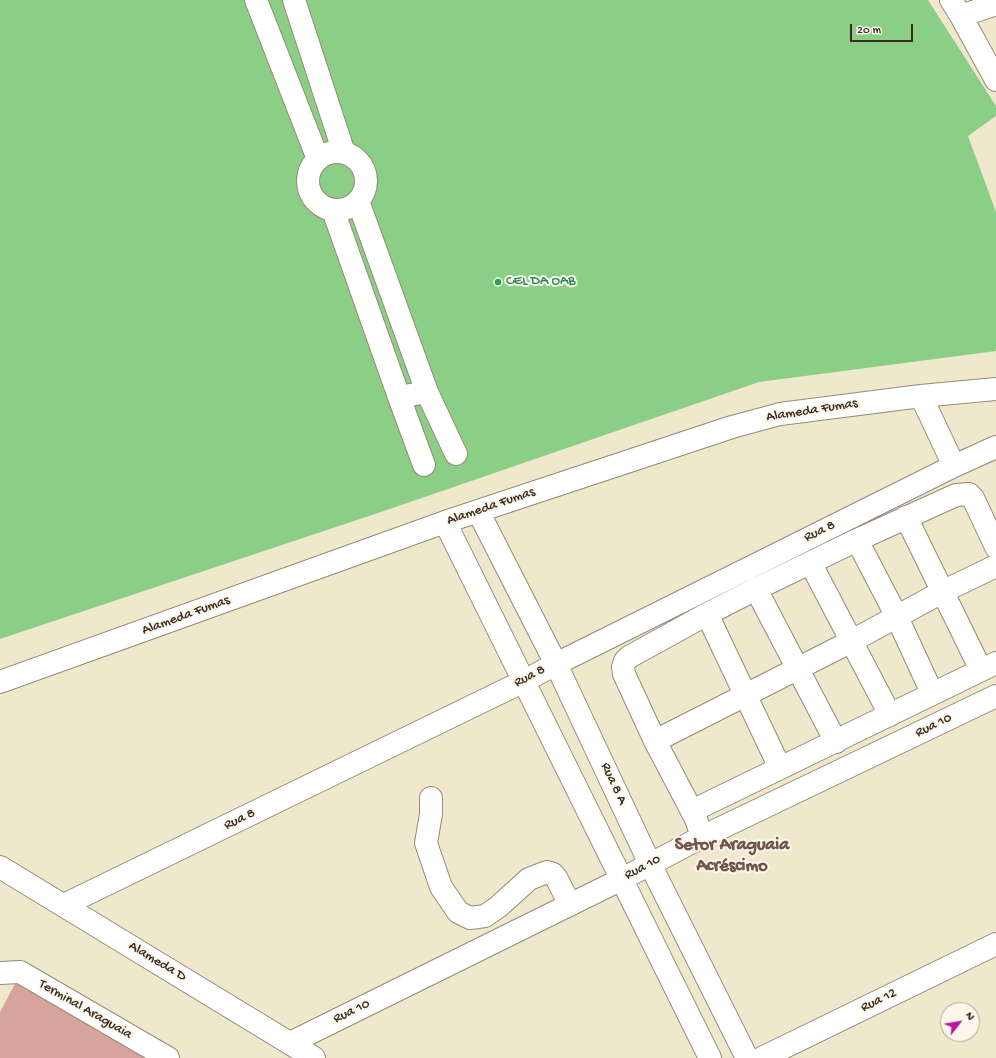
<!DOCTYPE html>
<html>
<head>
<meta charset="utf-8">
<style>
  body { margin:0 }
  #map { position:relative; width:996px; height:1058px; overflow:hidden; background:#f0e8cd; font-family:"Gochi Hand",sans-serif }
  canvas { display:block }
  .north { position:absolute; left:940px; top:1002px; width:40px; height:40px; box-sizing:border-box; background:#fbf7ec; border:1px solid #aea59a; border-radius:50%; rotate:59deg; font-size:11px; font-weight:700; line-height:16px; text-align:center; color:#3b2a1e }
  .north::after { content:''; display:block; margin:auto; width:14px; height:18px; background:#b5179e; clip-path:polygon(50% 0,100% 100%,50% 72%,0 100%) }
  .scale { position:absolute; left:850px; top:24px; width:63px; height:18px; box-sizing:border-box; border:2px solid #3b2a1e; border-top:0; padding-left:5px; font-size:12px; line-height:14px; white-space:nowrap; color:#3b2a1e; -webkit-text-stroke:3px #fbf7ec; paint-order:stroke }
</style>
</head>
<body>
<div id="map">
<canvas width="996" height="1058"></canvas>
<div class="north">N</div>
<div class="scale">20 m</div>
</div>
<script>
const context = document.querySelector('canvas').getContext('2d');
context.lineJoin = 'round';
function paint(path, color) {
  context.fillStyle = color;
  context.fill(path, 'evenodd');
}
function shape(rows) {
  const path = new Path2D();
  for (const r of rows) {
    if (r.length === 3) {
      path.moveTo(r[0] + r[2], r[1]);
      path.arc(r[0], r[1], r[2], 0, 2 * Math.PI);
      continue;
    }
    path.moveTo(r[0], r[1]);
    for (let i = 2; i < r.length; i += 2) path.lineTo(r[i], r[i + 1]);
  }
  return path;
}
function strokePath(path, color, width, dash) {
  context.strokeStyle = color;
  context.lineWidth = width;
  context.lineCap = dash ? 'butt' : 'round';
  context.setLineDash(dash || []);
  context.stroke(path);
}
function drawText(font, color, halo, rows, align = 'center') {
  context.font = font + ' "Gochi Hand",sans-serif';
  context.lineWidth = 4;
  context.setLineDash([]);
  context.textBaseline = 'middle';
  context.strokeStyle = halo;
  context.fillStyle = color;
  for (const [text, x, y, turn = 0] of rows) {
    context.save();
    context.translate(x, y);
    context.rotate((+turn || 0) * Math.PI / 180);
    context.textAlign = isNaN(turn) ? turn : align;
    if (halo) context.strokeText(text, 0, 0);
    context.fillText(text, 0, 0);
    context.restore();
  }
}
const green = shape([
  [0,0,928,0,996,106,996,116,968,136,996,212,996,351,759,382,378,513,0,639]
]);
const building = shape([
  [16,982,153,1058,0,1058,0,1012]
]);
const minor = shape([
  [256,0,318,159],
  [294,0,344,153],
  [951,0,961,16,996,4],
  [961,16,996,80],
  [337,181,29],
  [358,201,427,392,456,454],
  [333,210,399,397,427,392],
  [921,396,954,466],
  [399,397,424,465],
  [478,511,556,664,650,864,747,1058],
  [906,517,981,670],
  [445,522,710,1058],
  [857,540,897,617,932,693],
  [811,564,890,715],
  [756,589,836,742],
  [707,614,780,768],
  [0,682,445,522,732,427,780,414,921,396,996,389],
  [655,741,850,642,942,592,996,566],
  [431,798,431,814,426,843,441,887,458,912,470,918,485,916,498,907,529,879,547,872,553,874,557,879,570,905],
  [692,811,996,663],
  [702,837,696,819,655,741,624,674,623,667,625,661,629,657,707,614,756,589,857,540,956,495,969,494,973,498,996,547],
  [0,867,314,1058],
  [64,905,524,681,556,664,954,466,996,447],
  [0,973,20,972,168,1058],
  [290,1043,622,879,702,837,996,696],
  [762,1058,996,944]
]);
const markers = [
  [498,282,4,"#2e9e5b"]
];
const leisureNames = [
  ["CEL DA OAB",506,282]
];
const streetNames = [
  ["Alameda Fumas",812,411,-9],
  ["Alameda Fumas",491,507,-19],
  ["Rua 8",820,532,-26],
  ["Alameda Fumas",186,616,-20],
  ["Rua 8",530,677,-28],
  ["Rua 10",934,726,-26],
  ["Rua 8 A",613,784,65],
  ["Rua 8",240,820,-26],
  ["Rua 10",643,868,-28],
  ["Alameda D",157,962,31],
  ["Rua 12",879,1001,-26],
  ["Terminal Araguaia",85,1010,30],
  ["Rua 10",352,1012,-26]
];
const districtNames = [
  ["Setor Araguaia",732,846],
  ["Acréscimo",732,867]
];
paint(green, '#8bce86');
paint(building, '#d6a39d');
strokePath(minor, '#968976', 24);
strokePath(minor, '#fff', 22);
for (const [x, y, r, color] of markers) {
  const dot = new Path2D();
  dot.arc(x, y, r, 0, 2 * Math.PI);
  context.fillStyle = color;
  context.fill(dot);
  strokePath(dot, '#fbf7ec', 1.5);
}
drawText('14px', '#27864d', '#fbf7ec', leisureNames, 'left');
drawText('14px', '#3b2a1e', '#fbf7ec', streetNames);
drawText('bold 18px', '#71544a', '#fbf7ec', districtNames);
</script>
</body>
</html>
